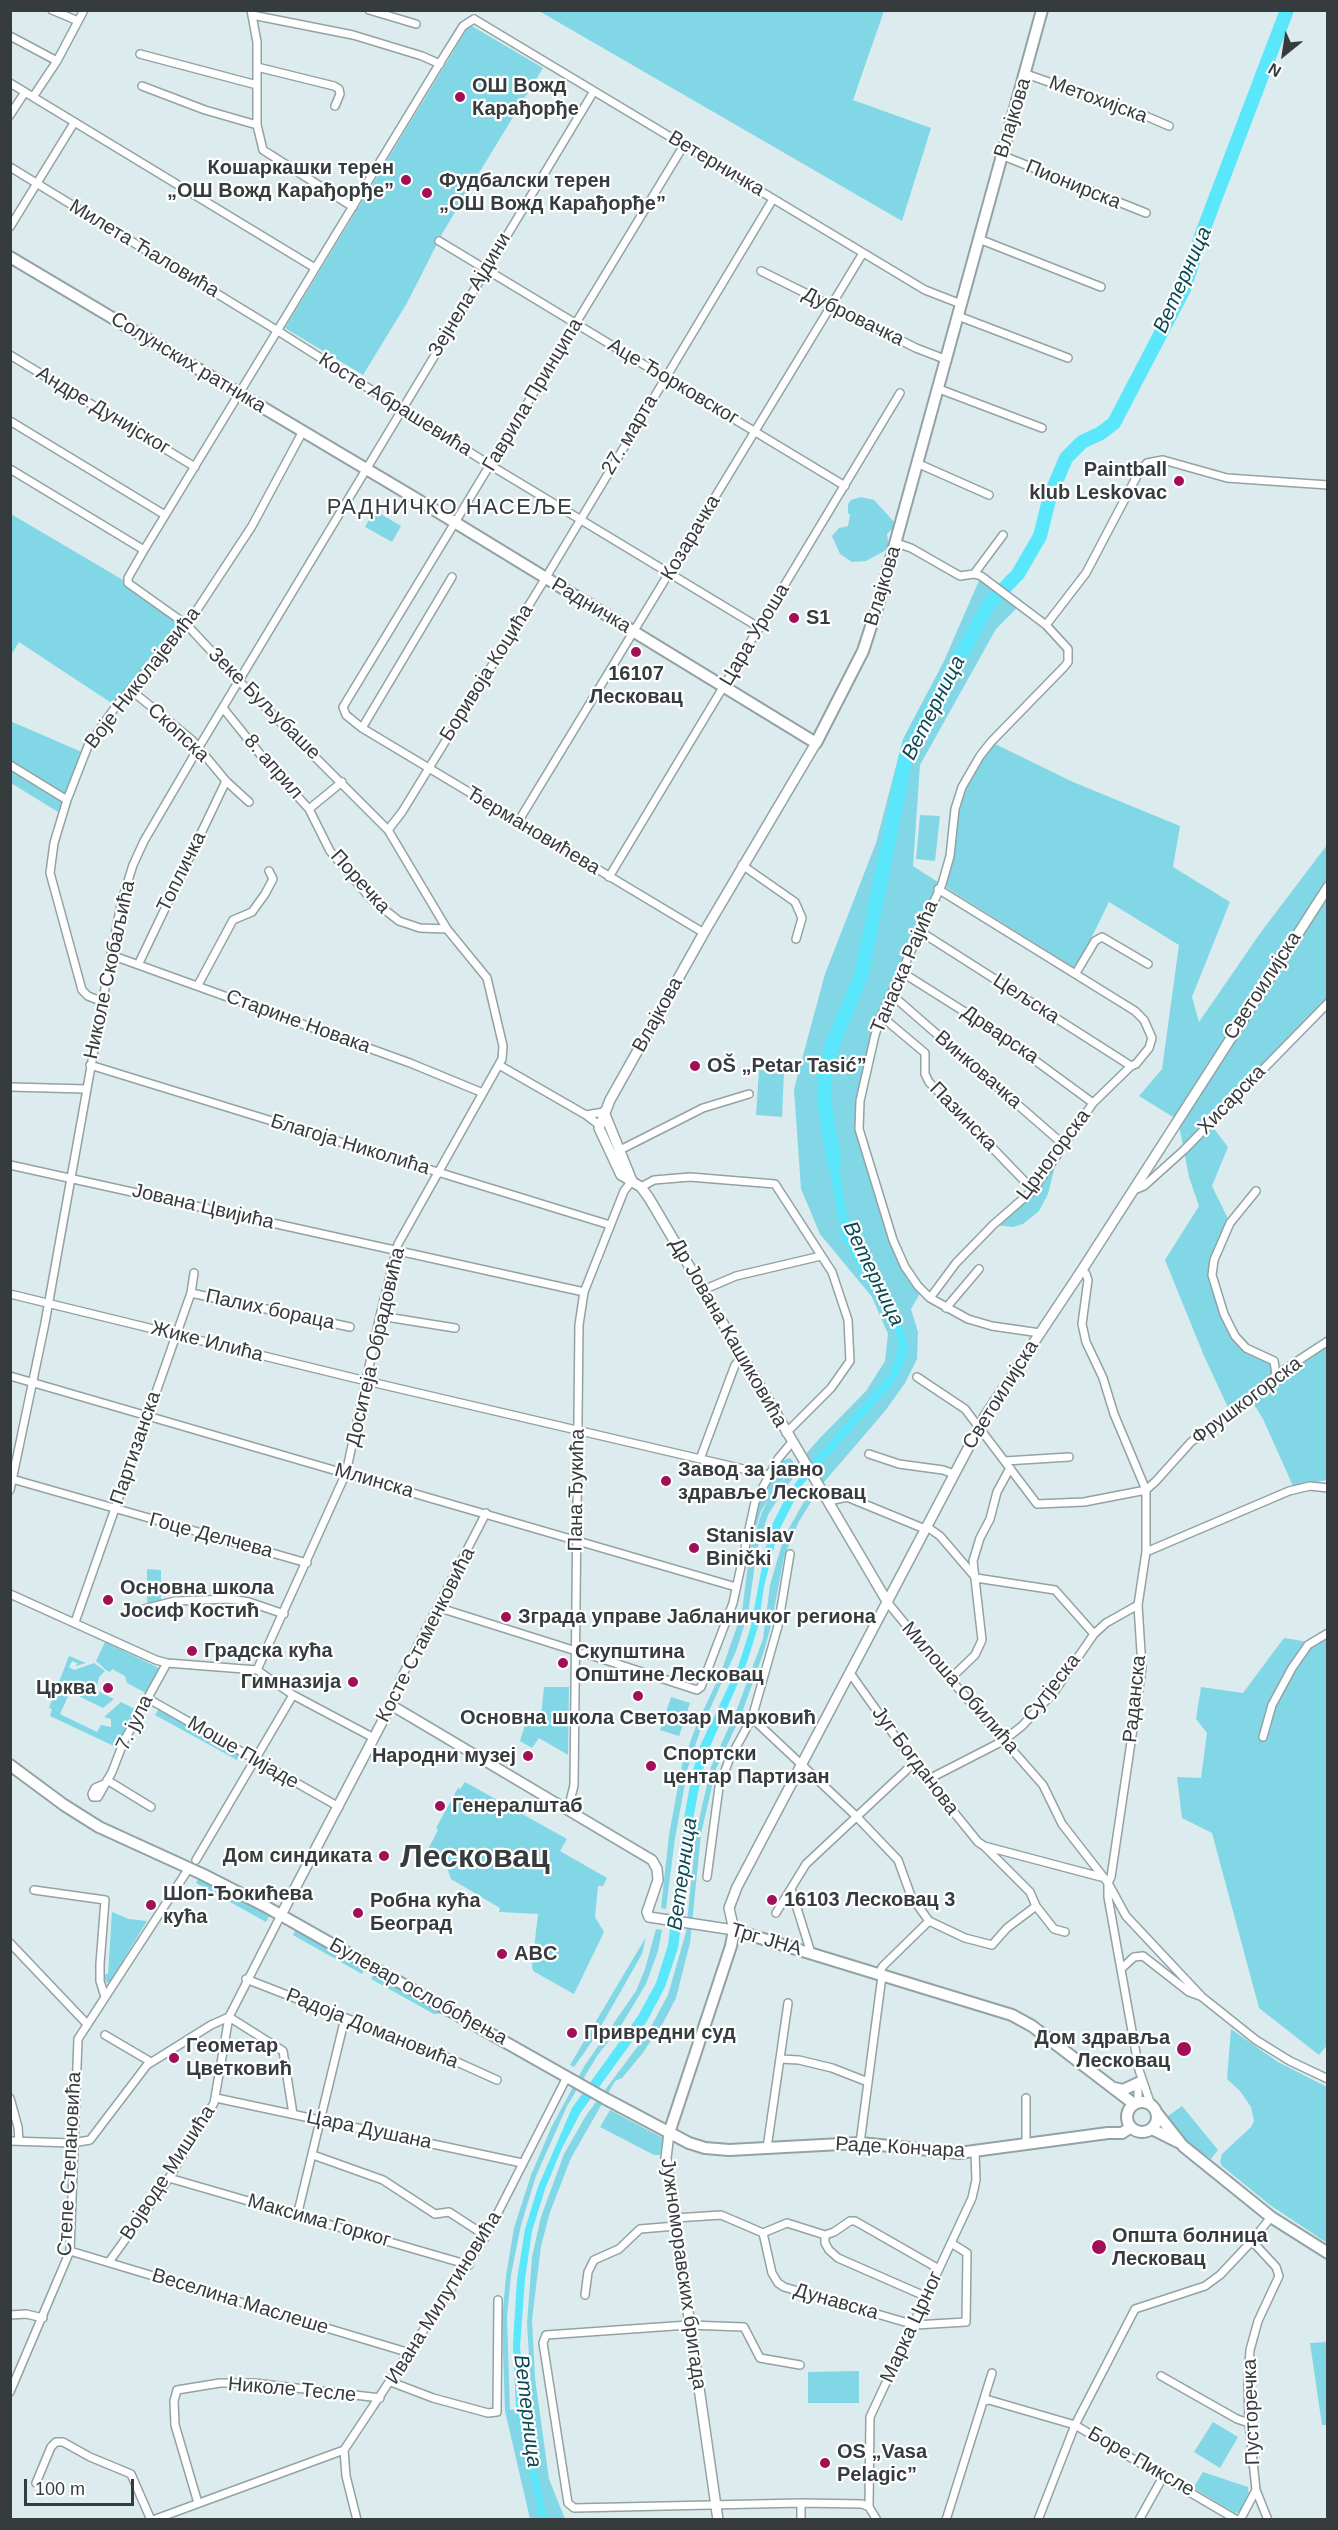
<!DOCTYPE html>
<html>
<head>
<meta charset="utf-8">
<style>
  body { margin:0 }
  #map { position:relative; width:1338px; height:2530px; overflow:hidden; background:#dcebee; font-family:Helvetica,sans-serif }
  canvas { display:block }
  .frame { position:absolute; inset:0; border:12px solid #363c3d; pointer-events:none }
  .north { position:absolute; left:1254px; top:24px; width:60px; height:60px; -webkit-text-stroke:4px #fff; paint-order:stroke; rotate:210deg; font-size:16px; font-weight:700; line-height:24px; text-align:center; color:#363c3d }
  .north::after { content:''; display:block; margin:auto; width:21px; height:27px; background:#363c3d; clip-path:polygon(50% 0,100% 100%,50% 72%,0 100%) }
  .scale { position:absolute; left:24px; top:2479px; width:110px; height:27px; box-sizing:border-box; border:3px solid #363c3d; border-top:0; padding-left:8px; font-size:18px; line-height:21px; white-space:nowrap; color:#363c3d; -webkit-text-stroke:4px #fff; paint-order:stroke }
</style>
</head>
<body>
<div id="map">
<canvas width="1338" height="2530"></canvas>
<div class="frame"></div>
<div class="north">N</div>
<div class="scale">100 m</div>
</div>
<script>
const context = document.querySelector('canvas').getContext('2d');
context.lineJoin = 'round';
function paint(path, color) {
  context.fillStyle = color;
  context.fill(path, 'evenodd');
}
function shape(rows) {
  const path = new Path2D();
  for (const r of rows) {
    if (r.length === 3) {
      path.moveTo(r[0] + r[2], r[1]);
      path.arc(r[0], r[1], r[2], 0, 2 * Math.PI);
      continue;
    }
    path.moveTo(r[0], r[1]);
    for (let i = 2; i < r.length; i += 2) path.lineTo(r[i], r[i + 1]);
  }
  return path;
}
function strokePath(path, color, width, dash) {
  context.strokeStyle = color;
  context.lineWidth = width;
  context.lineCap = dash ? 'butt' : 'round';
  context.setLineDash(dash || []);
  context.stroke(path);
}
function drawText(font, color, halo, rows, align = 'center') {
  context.font = font + ' Helvetica,sans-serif';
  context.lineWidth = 4.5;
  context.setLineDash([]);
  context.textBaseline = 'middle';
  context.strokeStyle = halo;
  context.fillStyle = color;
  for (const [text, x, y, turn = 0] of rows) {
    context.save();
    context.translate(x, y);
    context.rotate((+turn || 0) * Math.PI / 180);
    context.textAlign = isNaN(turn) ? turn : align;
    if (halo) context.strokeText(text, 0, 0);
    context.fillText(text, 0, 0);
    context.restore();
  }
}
const green = shape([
  [539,11,884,11,853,100,931,128,902,221],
  [472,26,543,68,443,232,407,303,363,375,285,328,467,29],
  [861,497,874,500,895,523,894,527,887,534,889,548,886,550,866,561,852,562,840,554,832,536,839,528,848,526,850,515,848,513,848,504,851,500],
  [374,510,401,526,392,542,365,527],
  [11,514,123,580,187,625,116,706,19,642,11,655],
  [981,576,1019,606,996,629,920,765,913,866,941,884,957,799,991,742,1073,782,1180,826,1173,867,1230,902,1192,997,1199,1022,1261,932,1327,845,1327,1003,1209,1122,1228,1147,1212,1186,1230,1223,1217,1251,1213,1285,1239,1342,1271,1358,1277,1375,1327,1341,1327,1480,1293,1486,1263,1419,1250,1398,1231,1414,1204,1356,1165,1260,1199,1206,1189,1177,1178,1120,1139,1096,1162,1069,1179,945,1109,902,1076,969,942,885,881,1016,870,1051,859,1129,893,1240,922,1290,911,1309,918,1332,917,1359,905,1383,885,1411,819,1488,805,1463,782,1492,768,1515,757,1549,748,1614,736,1651,700,1731,688,1767,675,1838,666,1909,661,1908,669,1835,682,1765,696,1726,720,1675,742,1612,750,1548,762,1512,769,1499,761,1511,751,1543,758,1504,781,1461,790,1458,795,1464,777,1487,819,1439,866,1391,885,1361,888,1334,872,1297,820,1234,801,1189,794,1089,825,974,876,843,903,739,944,661],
  [10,721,84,753,63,815,11,783],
  [920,815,940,816,935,861,916,859],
  [759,1070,784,1072,782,1117,756,1115],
  [1057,1158,1048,1194,1039,1211,1023,1224,1013,1227,993,1225,1013,1209],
  [810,1491,814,1497,798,1523,784,1557,771,1626,764,1651,742,1713,716,1769,701,1834,690,1943,676,1998,663,2023,642,2054,622,2078,615,2081,571,2158,550,2212,541,2246,532,2320,535,2378,549,2479,565,2519,530,2519,505,2411,502,2320,506,2276,514,2228,531,2175,552,2126,585,2065,636,1991,645,1969,656,1929,662,1930,658,1951,646,1984,622,2024,597,2056,567,2106,536,2176,521,2225,511,2275,507,2317,510,2410,532,2406,527,2323,532,2257,541,2217,564,2154,587,2114,647,2034,668,1995,686,1932,696,1833,711,1767,737,1709,763,1639,770,1585,784,1537],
  [147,1569,161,1570,161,1600,147,1605],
  [1327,1637,1328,2044,1319,2055,1259,2008,1212,1833,1182,1818,1177,1777,1201,1778,1207,1733,1196,1719,1201,1687,1243,1693,1284,1638,1315,1643],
  [105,1642,159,1668,146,1693,127,1683,125,1676,112,1669,110,1672,106,1670,96,1661],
  [69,1656,86,1663,76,1666,77,1663,72,1661,69,1667,74,1670,94,1663,105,1671,99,1677,96,1690,114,1699,103,1708,70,1692,60,1714,97,1732,101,1725,111,1727,111,1719,104,1717,121,1702,137,1710,116,1747,50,1716,52,1709,49,1708],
  [544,1687,569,1687,568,1755,539,1738,532,1748,520,1741,525,1725,540,1727],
  [671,1697,690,1703,679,1736,660,1730],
  [160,1707,241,1753,237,1760,155,1715],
  [465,1782,567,1839,560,1851,607,1878,603,1886,598,1886,595,1917,604,1932,574,1994,533,1971,532,1966,538,1914,499,1912,500,1908,451,1879,446,1865,426,1853,438,1830,436,1828,458,1788,460,1789],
  [200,1876,271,1913,266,1922,196,1883],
  [112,1912,129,1919,147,1921,110,1982,107,1983,104,1977,104,1974,108,1974],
  [297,1928,366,1967,362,1974,293,1935],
  [646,1937,642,1954,593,2040,574,2067,570,2065],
  [375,1972,447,2013,434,2014,371,1979],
  [1231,2029,1278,2062,1327,2087,1327,2243,1270,2205,1222,2166,1220,2162,1222,2154,1251,2127,1254,2121,1251,2107,1240,2091,1227,2079],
  [1182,2106,1218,2150,1211,2159,1183,2139,1164,2119],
  [610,2110,663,2138,660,2155,654,2155,600,2127],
  [1327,2342,1328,2342,1327,2425,1322,2425,1310,2343],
  [859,2371,859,2403,808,2403,808,2372],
  [1213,2422,1238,2437,1220,2468,1194,2452],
  [1203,2472,1248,2487,1249,2497,1241,2512,1235,2513,1193,2488]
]);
const water = shape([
  [835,1144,846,1211,854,1237,893,1305,906,1337,908,1353,898,1376,889,1388,803,1484,778,1532,764,1586,758,1627,746,1665,709,1749,701,1777,688,1846,684,1901,678,1948,665,1987,647,2021,581,2112,562,2148,545,2189,532,2231,525,2279,520,2347,526,2407,536,2470,547,2519,540,2519,516,2409,513,2344,517,2280,525,2229,538,2187,572,2108,638,2016,656,1983,668,1945,683,1824,692,1774,700,1746,739,1664,751,1626,765,1550,773,1523,787,1495,807,1467,889,1375,898,1348,896,1333,842,1238,825,1145]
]);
const river = shape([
  [834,1161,824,1101,825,1074,832,1045,861,976,906,756,989,604,1018,574,1040,536,1050,496,1066,458,1082,442,1101,433,1114,423,1184,289,1201,236,1287,10]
]);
const minor = shape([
  [52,10,78,21],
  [251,10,257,42,257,125,263,150,353,207],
  [369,10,416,24],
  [252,15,353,35,422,56,440,64],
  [474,19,925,290,961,304],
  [10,36,57,61],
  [140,54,257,85],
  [257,67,334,86,339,89,340,94,335,106],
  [1026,74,1066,88,1103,103,1134,111,1169,126],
  [10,83,315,268],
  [142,86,205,110,257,125],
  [33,97,57,61,84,10],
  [10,115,25,92],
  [1001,155,1146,213],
  [10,167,278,331,490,465,760,628],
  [10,227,74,123],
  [979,239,1101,287],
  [439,241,845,486],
  [761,271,916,348,947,360],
  [958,316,1068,358],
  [10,355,195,467],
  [939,389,1042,428],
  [10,421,165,515],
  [919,464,989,495],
  [10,469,144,550,128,578,128,583,187,625,239,681,388,830,447,929,487,978,503,1046,502,1059,398,1244,380,1316,346,1473,257,1670],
  [896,543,911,548,960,576,974,574,981,576,1046,625,1068,649,1068,662,1064,667,991,742,980,756,962,787,955,809,950,856,942,884,881,1016,875,1035,860,1101,859,1129,893,1240,905,1267,918,1286,930,1298,968,1319,992,1326,1040,1333],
  [144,550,443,58,463,26,474,19],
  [974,574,1003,535],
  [452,577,362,728,704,933],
  [1046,625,1086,573,1138,474,1147,463,1163,460,1227,478,1328,485],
  [132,691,192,740,226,781,249,802],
  [223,708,268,764,309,809,330,851,371,899,399,921,420,928,447,929],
  [362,728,346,715,343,707,684,145],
  [10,765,67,800],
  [309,809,342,782],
  [518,822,863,253],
  [388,830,402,812,545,579,773,199],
  [742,865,795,902,802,918,796,939],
  [609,877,900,393],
  [921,932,1131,1066],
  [111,955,410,1063,483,1093],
  [139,963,226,781],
  [903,973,995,1031,1093,1103],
  [1076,973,1095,941,1102,937,1148,964],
  [198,985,233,920,252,912,265,894,273,879,269,871],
  [892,995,1064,1145],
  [103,1002,88,996,82,990,50,873,54,843,67,800,88,746,116,706,187,625,252,526,303,431],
  [881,1016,925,1053,925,1074,929,1082,1033,1190],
  [90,1065,610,1225],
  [499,1065,586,1115],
  [10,1087,86,1089],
  [599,1125,586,1115,604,1112],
  [620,1150,703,1108,749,1094],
  [10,1165,584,1292],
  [641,1187,654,1180,690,1177,775,1184,832,1272,848,1320,850,1361,831,1388,786,1433],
  [1134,1190,1144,1186,1184,1150,1328,1003],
  [1256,1191,1230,1223,1214,1260,1212,1275,1224,1314,1235,1336,1246,1348,1274,1361,1276,1375],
  [1082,1270,1086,1274,1088,1280,1082,1324,1086,1342,1103,1378,1114,1414,1146,1490,1146,1552,1138,1605,1142,1668,1111,1877,1108,1883,1126,1916,1202,1997,1256,2040,1290,2061,1328,2079],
  [703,1290,736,1276,821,1256],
  [191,1293,350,1327],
  [10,1294,358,1379,769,1475],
  [930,1298,956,1263,993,1225,1033,1190,1093,1103,1131,1066,1136,1064,1149,1048,1152,1038,1144,1020,1135,1011,938,889],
  [946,1308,979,1269],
  [380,1316,455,1328],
  [10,1376,736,1587],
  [917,1377,965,1409,1037,1504,1084,1502,1146,1490,1156,1481,1191,1442,1231,1414,1276,1375,1328,1341],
  [869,1454,899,1464,943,1470,954,1474],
  [700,1459,735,1365,742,1357],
  [1005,1461,1069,1457],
  [12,1479,307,1563],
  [10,1490,45,1323,111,955,122,900,133,865,144,841,199,747,594,91],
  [829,1501,847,1497,925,1529],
  [926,1526,940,1536,976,1578,1055,1590,1094,1634],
  [1146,1552,1289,1491,1310,1486,1328,1488],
  [10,1594,156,1660,167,1663,257,1670,293,1695,374,1738],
  [888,1603,950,1679,1043,1785,1062,1824,1108,1883,1108,1897,1139,2070,1151,2105],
  [440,1608,576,1651],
  [144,1609,175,1601,230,1599,249,1602,284,1614],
  [75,1622,191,1293,194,1273],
  [584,1653,697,1690,701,1687,733,1603,755,1502,778,1459,792,1442],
  [850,1673,914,1763,978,1842,984,1846,1101,1877],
  [950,1679,975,1655,982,1640,973,1561,980,1538,990,1519,997,1492,1010,1468],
  [147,1698,339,1807],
  [391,1705,401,1678,486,1513],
  [752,1718,856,1816,898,1860,911,1896,929,1921,965,1938,992,1945,1007,1928,1036,1906,1054,1929,1065,1932],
  [1263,1737,1272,1705,1292,1668,1308,1645,1328,1633],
  [107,1780,151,1807],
  [927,1780,1003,1741,1022,1726,1054,1692,1094,1634,1106,1623,1138,1605],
  [104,1784,95,1788,92,1794,93,1797,98,1797,112,1772,124,1741,167,1663],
  [568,1810,574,1785,579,1325,584,1292,624,1191,632,1181],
  [984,1846,1030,1892,1036,1906],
  [196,1860,293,1695],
  [707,1877,719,1787,729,1760,752,1718,778,1626,790,1554],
  [791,1889,811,1953],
  [34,1890,105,1900,100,1964,100,1981,105,1997],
  [776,1913,806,1864,914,1763],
  [10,1943,87,2024],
  [1122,1968,1134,1957,1143,1956,1189,1992,1200,1996],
  [878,1975,883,1966,929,1921],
  [246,1979,446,2057,497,2080],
  [229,2017,283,2051,293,2114],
  [105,2035,151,2062],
  [780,2059,799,2060,832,2068,868,2082],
  [10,2098,18,2127,19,2141],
  [216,2098,522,2163],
  [1138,2102,1138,2082],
  [10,2141,72,2143,90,2140,147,2065,211,2025,229,2017],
  [860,2143,882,1976],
  [1026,2144,1026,2098],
  [767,2148,788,2003],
  [313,2155,383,2180,435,2214,449,2212,486,2236],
  [169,2178,469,2265],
  [297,2216,345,2018],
  [675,2218,721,2215,763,2233,787,2223,825,2235,834,2232,850,2221,855,2221,939,2269],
  [763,2233,772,2273,778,2283,784,2287,915,2325,966,2322,967,2253,951,2243],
  [825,2235,825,2243,829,2250,838,2258,927,2297],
  [70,2251,410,2353],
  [109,2262,169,2178,214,2103,229,2017,281,1915],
  [585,2295,588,2272,594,2260,619,2249,640,2229,676,2226],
  [10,2315,26,2314,43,2318],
  [800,2365,760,2358,744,2327,688,2325,546,2335,543,2343,568,2503,574,2508,801,2503,862,2504,869,2507,877,2520],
  [1161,2376,1237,2419,1249,2423],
  [391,2382,433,2398,488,2413,497,2412,498,2300],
  [10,2392,70,2251,78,2039,189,1868],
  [984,2401,989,2400,1075,2425,1237,2520],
  [344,2450,486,2236,567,2077],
  [344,2450,346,2476,357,2520],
  [36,2483,51,2447,56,2442,63,2442,90,2457,131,2474,151,2520],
  [1256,2490,1268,2520],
  [198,2503,175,2425,174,2401,177,2390,220,2383,254,2383,380,2398],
  [801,2503,801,2520],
  [869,2507,870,2417,972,2198,976,2180,975,2152],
  [153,2520,344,2450],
  [946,2520,992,2373],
  [1038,2520,1075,2425,1135,2309,1205,2286,1220,2275,1252,2241,1271,2217],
  [1139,2520,1164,2475],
  [1240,2520,1256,2490,1249,2423,1248,2382,1250,2350,1258,2321,1279,2276,1276,2267,1252,2241]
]);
const tertiary = shape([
  [816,743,706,929,610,1100,599,1128,621,1175,641,1187,649,1198,888,1603],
  [604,1112,632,1181],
  [281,1915,391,1705,652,1860,657,1869,658,1880,647,1912,649,1917,734,1930,729,1908,737,1887,985,1416,1082,1270,1328,887],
  [669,2133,666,2158,718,2520]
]);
const secondary = shape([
  [10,257,415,498,816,743,863,651,879,602,1042,10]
]);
const primary = shape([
  [10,1765,64,1805,99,1827,202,1874,263,1905,604,2098,689,2143,705,2148,729,2150,860,2143,959,2153,1108,2133,1122,2133,1131,2127],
  [1114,2088,1123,2090,1138,2083],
  [1142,2117,15],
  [1157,2113,1183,2146,1271,2217,1328,2253],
  [1152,2129,1178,2142],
  [669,2133,731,1946,734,1930,1012,2015,1032,2026,1134,2104]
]);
const markers = [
  [460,97,6,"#a10f56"],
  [406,180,6,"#a10f56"],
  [427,193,6,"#a10f56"],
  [1179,481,6,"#a10f56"],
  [794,618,6,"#a10f56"],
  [636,652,6,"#a10f56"],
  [695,1066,6,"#a10f56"],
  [666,1481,6,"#a10f56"],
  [694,1548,6,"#a10f56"],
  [108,1600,6,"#a10f56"],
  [506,1617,6,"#a10f56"],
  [192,1651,6,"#a10f56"],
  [563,1663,6,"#a10f56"],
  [353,1682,6,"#a10f56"],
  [108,1688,6,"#a10f56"],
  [638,1696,6,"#a10f56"],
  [528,1756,6,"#a10f56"],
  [651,1766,6,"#a10f56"],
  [440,1806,6,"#a10f56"],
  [384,1856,6,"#a10f56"],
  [772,1900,6,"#a10f56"],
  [151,1905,6,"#a10f56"],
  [358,1913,6,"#a10f56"],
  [502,1954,6,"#a10f56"],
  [572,2033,6,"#a10f56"],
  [1184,2049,8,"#a10f56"],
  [174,2058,6,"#a10f56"],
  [1099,2247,8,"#a10f56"],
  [825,2463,6,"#a10f56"]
];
const poiNames = [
  ["ОШ Вожд",472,86],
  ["Карађорђе",472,109],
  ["Кошаркашки терен",394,168,"right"],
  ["„ОШ Вожд Карађорђе”",394,191,"right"],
  ["Фудбалски терен",439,181],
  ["„ОШ Вожд Карађорђе”",439,204],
  ["Paintball",1167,470,"right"],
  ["klub Leskovac",1167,493,"right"],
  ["S1",806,618],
  ["16107",636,674,"center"],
  ["Лесковац",636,697,"center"],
  ["OŠ „Petar Tasić”",707,1066],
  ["Завод за јавно",678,1470],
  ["здравље Лесковац",678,1493],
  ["Stanislav",706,1536],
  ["Binički",706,1559],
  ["Основна школа",120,1588],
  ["Јосиф Костић",120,1611],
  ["Зграда управе Јабланичког региона",518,1617],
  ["Градска кућа",204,1651],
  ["Скупштина",575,1652],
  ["Општине Лесковац",575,1675],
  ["Гимназија",341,1682,"right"],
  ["Црква",96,1688,"right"],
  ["Основна школа Светозар Марковић",638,1718,"center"],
  ["Спортски",663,1754],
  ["центар Партизан",663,1777],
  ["Народни музеј",516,1756,"right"],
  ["Генералштаб",452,1806],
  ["Дом синдиката",372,1856,"right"],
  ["Шоп-Ђокићева",163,1894],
  ["кућа",163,1917],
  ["16103 Лесковац 3",784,1900],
  ["Робна кућа",370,1901],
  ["Београд",370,1924],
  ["ABC",514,1954],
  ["Привредни суд",584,2033],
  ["Дом здравља",1170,2038,"right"],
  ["Лесковац",1170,2061,"right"],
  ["Геометар",186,2046],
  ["Цветковић",186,2069],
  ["Општа болница",1112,2236],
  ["Лесковац",1112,2259],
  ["OS „Vasa",837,2452],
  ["Pelagic”",837,2475]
];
const streetNames = [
  ["Метохијска",1098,100,20],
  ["Влајкова",1013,118,-73],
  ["Ветерничка",716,164,31],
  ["Пионирска",1073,185,22],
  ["Милета Ћаловића",144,249,31],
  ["Зејнела Ајдини",470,295,-59],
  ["Дубровачка",853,317,26],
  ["Солунских ратника",188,363,31],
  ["Аце Ђорковског",673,382,31],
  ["Гаврила Принципа",533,395,-59],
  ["Косте Абрашевића",395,405,32],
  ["Андре Дунијског",103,411,31],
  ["27. марта",630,435,-59],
  ["Козарачка",691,538,-59],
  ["Влајкова",883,586,-73],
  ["Радничка",591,606,31],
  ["Цара Уроша",755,635,-59],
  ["Боривоја Коцића",487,673,-58],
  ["Воје Николајевића",143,678,-52],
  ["Зеке Буљубаше",264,704,45],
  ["Скопска",178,733,43],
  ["8. април",273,767,49],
  ["Ђермановићева",533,831,31],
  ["Топличка",182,872,-64],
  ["Поречка",360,882,48],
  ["Танаска Рајића",905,967,-67],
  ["Николе Скобаљића",110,970,-78],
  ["Светоилијска",1263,986,-57],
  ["Цељска",1026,999,33],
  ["Влајкова",658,1015,-61],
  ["Старине Новака",298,1022,20],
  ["Дрварска",1000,1035,34],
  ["Винковачка",978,1070,41],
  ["Хисарска",1232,1100,-46],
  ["Пазинска",963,1117,46],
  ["Благоја Николића",350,1145,17],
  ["Црногорска",1054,1155,-53],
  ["Јована Цвијића",203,1207,13],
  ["Палих бораца",270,1310,12],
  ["Др Јована Кашиковића",728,1333,60],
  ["Жике Илића",207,1342,14],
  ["Доситеја Обрадовића",376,1347,-77],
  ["Светоилијска",1001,1395,-58],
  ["Фрушкогорска",1247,1401,-37],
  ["Партизанска",136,1448,-71],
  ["Млинска",374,1481,16],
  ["Пана Ђукића",577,1490,-89],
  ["Гоце Делчева",211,1536,15],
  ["Косте Стаменковића",426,1635,-63],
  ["Милоша Обилића",960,1688,49],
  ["Сутјеска",1052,1688,-52],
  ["Раданска",1135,1699,-84],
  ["7. јула",135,1723,-64],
  ["Моше Пијаде",243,1753,30],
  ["Југ Богданова",915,1761,53],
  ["Трг ЈНА",766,1940,16],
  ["Булевар ослобођења",418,1992,29],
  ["Радоја Домановића",372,2029,22],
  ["Цара Душана",369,2130,12],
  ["Раде Кончара",900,2148,3],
  ["Степе Степановића",70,2164,-87],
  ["Војводе Мишића",168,2173,-57],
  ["Максима Горког",319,2221,16],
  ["Јужноморавских бригада",683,2274,82],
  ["Ивана Милутиновића",444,2298,-58],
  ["Веселина Маслеше",240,2302,17],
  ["Дунавска",836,2302,16],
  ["Марка Црног",912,2327,-65],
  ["Николе Тесле",292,2390,5],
  ["Пусторечка",1252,2412,-92],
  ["Боре Пиксле",1141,2462,30]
];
const waterNames = [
  ["Ветерница",1183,280,-66],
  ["Ветерница",934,708,-63],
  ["Ветерница",873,1274,64],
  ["Ветерница",683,1874,-82],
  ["Ветерница",527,2411,83]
];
const quarterNames = [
  ["РАДНИЧКО НАСЕЉЕ",450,508]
];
const townNames = [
  ["Лесковац",475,1858]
];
paint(green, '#81d7e6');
paint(water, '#5ae6fb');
strokePath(river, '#5ae6fb', 14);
strokePath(minor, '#93a2a4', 10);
strokePath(tertiary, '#93a2a4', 12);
strokePath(secondary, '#93a2a4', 14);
strokePath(primary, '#93a2a4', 14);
strokePath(minor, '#fff', 7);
strokePath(tertiary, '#fff', 9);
strokePath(secondary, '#fff', 10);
strokePath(primary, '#fff', 10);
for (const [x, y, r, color] of markers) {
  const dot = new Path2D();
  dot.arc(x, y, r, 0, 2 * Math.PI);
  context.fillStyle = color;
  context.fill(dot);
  strokePath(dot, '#fff', 2);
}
drawText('bold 20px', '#363c3d', '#fff', poiNames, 'left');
drawText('20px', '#363c3d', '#fff', streetNames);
drawText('italic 21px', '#0b4a53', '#fff', waterNames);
context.letterSpacing = '1.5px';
drawText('22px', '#363c3d', '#fff', quarterNames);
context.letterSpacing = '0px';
drawText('bold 32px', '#363c3d', '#fff', townNames);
</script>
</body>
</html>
